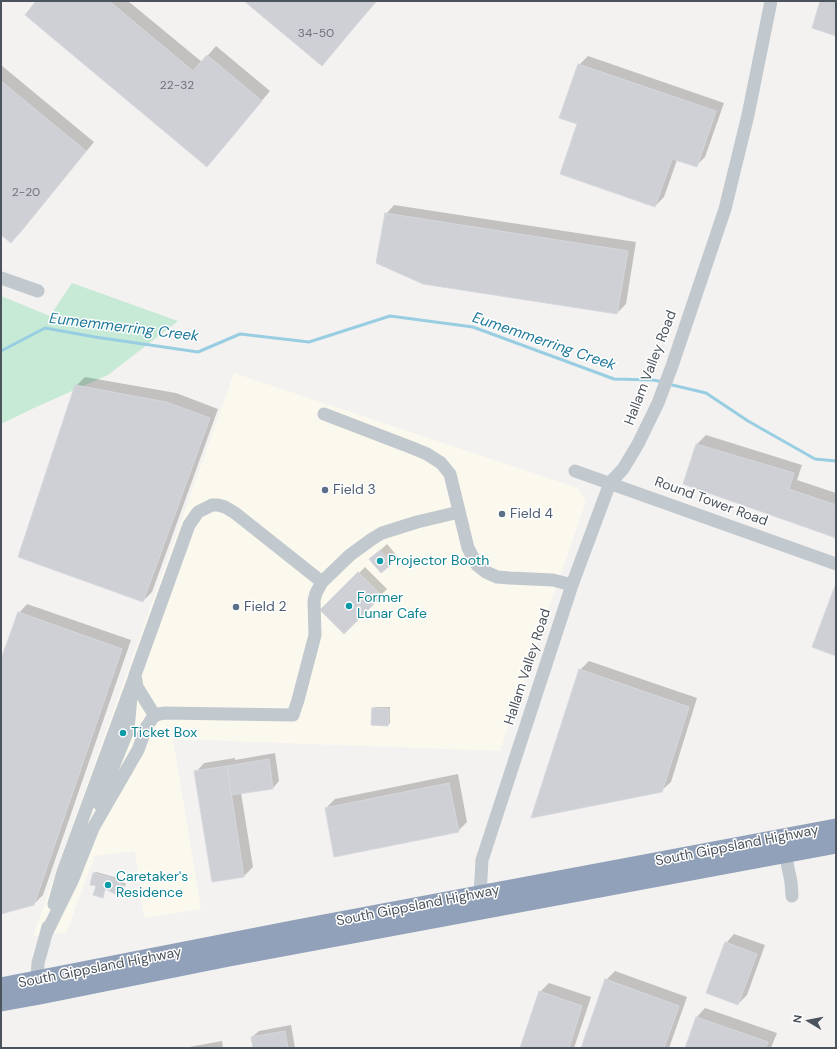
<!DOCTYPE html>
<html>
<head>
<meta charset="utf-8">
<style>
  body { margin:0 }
  #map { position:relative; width:837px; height:1049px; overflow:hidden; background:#f3f2f1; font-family:"DM Sans",sans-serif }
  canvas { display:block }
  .frame { position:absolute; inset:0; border:2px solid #4b535c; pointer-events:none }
  .north { position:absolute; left:789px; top:1001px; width:40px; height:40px; -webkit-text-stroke:3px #fff; paint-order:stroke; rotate:280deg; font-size:11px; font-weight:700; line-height:16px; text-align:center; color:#4b535c }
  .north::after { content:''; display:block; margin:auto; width:14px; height:18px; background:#4b535c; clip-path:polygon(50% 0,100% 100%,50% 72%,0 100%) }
</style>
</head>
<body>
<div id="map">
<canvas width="837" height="1049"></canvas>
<div class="frame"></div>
<div class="north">N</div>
</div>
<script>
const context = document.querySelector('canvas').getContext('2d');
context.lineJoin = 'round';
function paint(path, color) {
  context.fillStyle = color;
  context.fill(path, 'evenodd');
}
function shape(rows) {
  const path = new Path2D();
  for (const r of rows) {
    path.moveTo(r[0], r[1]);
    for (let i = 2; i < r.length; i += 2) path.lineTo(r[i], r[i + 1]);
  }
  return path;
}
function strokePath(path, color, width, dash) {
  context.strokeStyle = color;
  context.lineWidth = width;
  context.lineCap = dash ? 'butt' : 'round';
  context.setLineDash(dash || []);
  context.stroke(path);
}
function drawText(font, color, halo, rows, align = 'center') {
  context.font = font + ' "DM Sans",sans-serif';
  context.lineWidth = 3;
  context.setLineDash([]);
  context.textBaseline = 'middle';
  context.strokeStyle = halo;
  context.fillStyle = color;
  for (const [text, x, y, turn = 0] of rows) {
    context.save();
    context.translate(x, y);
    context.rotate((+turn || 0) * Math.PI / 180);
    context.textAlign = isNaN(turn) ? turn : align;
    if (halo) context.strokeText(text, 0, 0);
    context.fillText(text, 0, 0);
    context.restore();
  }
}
const commercial = shape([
  [234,373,578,488,586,501,500,751,173,739,201,909,144,918,135,851,95,856,66,933,46,934,34,936,32,939]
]);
const green = shape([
  [72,283,178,321,108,375,34,408,1,424,1,296,50,316]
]);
const shadow = shape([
  [37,1,128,1,202,62,216,46,270,91,207,166],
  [246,1,377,1,322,65],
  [588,56,724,103,705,157,696,166,677,160,664,197,655,206,578,123,579,65],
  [1,65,94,142,20,233,11,241,1,233],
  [394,205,636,242,626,304,617,313,386,214],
  [85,377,176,393,218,409,152,592,143,601,76,386],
  [706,435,802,465,797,480,836,493,836,537,684,484,697,444],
  [387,544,398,557,391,564,371,559],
  [365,567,387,589,344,632,322,610],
  [27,604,131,640,43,895,34,904,1,913,1,662,19,613],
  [589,661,697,698,671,782,661,791,580,670],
  [375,707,390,707,390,723,388,725,373,708],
  [275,753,279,781,273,788,241,793,253,867,244,876,196,772,204,763,235,758,235,760],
  [458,774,467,822,458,831,326,808,335,799],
  [96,872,114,877,126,884,121,893,119,895,106,888,102,896,94,873],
  [734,934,765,945,747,995,738,1004,726,943],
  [615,971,687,997,669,1048,582,1048,606,980],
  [549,983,591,997,574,1048,521,1048,540,992],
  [705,1008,777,1033,771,1048,686,1048,697,1017],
  [291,1025,295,1048,254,1048,252,1037,259,1031],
  [222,1041,223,1048,184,1048]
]);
const stream = shape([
  [1,351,45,328,95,337,198,352,240,334,309,342,390,316,473,327,614,379,653,380,663,382],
  [668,384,706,393,748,421,815,459,836,461]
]);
const building = shape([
  [36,1,109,1,193,71,207,55,262,101,207,167,25,15,36,1],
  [244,1,376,1,322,66,244,1],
  [820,1,836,1,836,36,812,28,820,1],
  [578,64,716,111,697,167,672,159,655,207,560,174,577,124,559,118,578,64],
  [1,81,86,151,11,243,1,235,1,81],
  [385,213,628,251,617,314,423,284,376,263,385,213],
  [75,385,166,402,210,418,143,602,18,557,75,385],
  [696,444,794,473,789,489,836,505,836,538,683,484,696,444],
  [380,550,392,564,381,573,369,559,380,550],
  [358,572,382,596,344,634,320,610,358,572],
  [835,586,836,586,836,656,812,647,835,586],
  [18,612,122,649,34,905,1,914,1,659,18,612],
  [579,669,689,707,662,792,531,818,579,669],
  [372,708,389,709,388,726,371,725,372,708],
  [269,759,273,789,231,795,227,766,269,759],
  [227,766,244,877,212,882,194,771,227,766],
  [449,783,459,832,334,857,325,808,449,783],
  [93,873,112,878,125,886,119,896,105,889,103,898,93,895,96,886,90,885,93,873],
  [725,942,757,954,738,1005,706,993,725,942],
  [605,979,679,1006,664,1048,581,1048,605,979],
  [539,991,582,1006,569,1048,520,1048,539,991],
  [696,1017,768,1042,766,1048,685,1048,696,1017],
  [285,1031,288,1048,253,1048,251,1037,285,1031]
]);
const minor = shape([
  [1,278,38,291],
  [324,414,410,447,427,454,441,463,450,474,468,548,477,565,486,572,497,577,510,578,553,580,572,585],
  [575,471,836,564],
  [155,716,137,687,135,675,189,525,198,512,212,505,218,505,225,507,235,513,322,582],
  [100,805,111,772,128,730,131,696],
  [785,853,791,882,792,896],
  [480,895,482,860,572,585,610,483,623,469,638,444,658,403,672,366,725,209,748,115,771,1],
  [54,904,63,872,135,676],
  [46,934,72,881,93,828,138,750,146,728,153,717,159,714,165,713,293,715,298,700,315,635,314,601,316,593,322,582,350,555,372,539,382,533,417,522,459,512],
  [37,980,38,963,48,927]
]);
const highway = shape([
  [1,987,297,929,836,828],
  [1,1002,40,995,229,957,836,844]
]);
const markers = [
  [325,490,4,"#5c6f8a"],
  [502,514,4,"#5c6f8a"],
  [380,561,4,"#0f9aa8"],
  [349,606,4,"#0f9aa8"],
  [236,607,4,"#5c6f8a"],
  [123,733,4,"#0f9aa8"],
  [108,885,4,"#0f9aa8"]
];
const numberNames = [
  ["34-50",316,34],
  ["22-32",177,86],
  ["2-20",26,193]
];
const streetNames = [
  ["Hallam Valley Road",651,368,-69],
  ["Round Tower Road",711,502,20],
  ["Hallam Valley Road",528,667,-72],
  ["South Gippsland Highway",737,846,-11],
  ["South Gippsland Highway",418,906,-11],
  ["South Gippsland Highway",100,968,-11]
];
const serviceNames = [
  ["Field 3",333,490],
  ["Field 4",510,514],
  ["Field 2",244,607]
];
const cultureNames = [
  ["Projector Booth",388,561],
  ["Former",357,598],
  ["Lunar Cafe",357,614],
  ["Ticket Box",131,733],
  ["Caretaker's",116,877],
  ["Residence",116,893]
];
const waterNames = [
  ["Eumemmerring Creek",124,328,7],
  ["Eumemmerring Creek",544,342,19]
];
paint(commercial, '#fbf8ee');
paint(green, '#c6ead6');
paint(shadow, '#0003');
strokePath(stream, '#99cee2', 3);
paint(building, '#cfd0d5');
strokePath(building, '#d6d7dc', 1);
strokePath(minor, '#c1c8ce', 13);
strokePath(highway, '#90a1b9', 19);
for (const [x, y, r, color] of markers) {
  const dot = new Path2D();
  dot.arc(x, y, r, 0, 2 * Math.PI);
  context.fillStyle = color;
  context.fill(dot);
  strokePath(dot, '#fff', 1.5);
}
drawText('12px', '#6c727a', null, numberNames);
drawText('14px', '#4b535c', '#fff', streetNames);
drawText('14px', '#4e5e75', '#fff', serviceNames, 'left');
drawText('14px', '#0d838f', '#fff', cultureNames, 'left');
drawText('italic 15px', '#1f7a9b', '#fff', waterNames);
</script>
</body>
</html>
